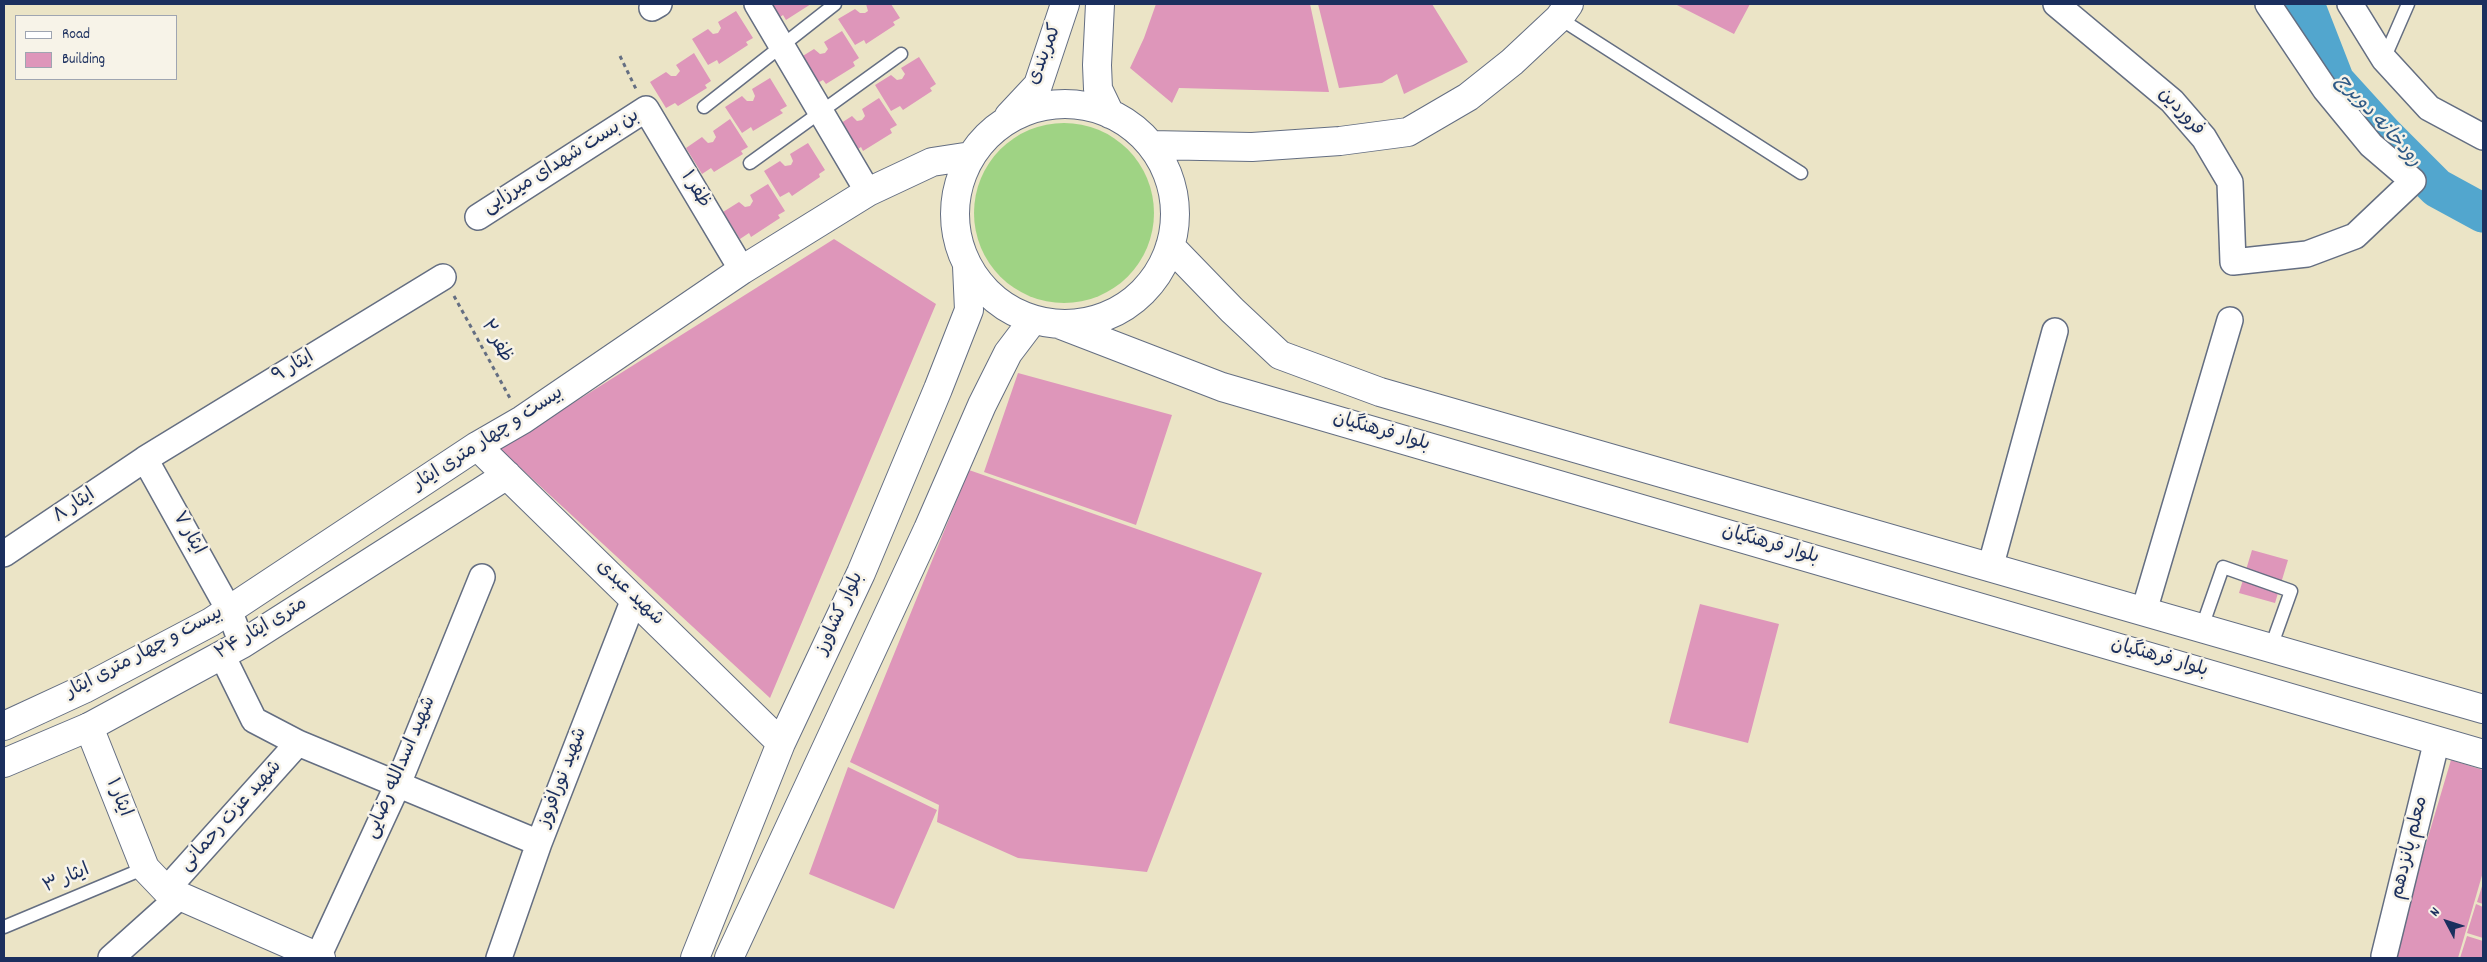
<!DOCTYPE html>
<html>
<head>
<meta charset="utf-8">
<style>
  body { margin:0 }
  #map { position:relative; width:2487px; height:962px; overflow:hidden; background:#ebe4c6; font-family:Dekko,sans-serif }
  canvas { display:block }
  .frame { position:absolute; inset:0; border:5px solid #1b2f5e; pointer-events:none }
  .legend { position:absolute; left:15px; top:15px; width:162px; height:65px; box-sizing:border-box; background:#f7f3e8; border:1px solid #9fa5b1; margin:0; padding:6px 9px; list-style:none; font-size:15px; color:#1b2f5e }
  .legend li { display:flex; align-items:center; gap:10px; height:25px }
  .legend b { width:25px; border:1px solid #9fa5b1 }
  .north { position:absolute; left:2422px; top:897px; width:50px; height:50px; -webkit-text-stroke:4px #f7f3e8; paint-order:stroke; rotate:310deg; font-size:14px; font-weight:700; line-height:20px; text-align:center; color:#1b2f5e }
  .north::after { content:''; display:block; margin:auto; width:18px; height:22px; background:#1b2f5e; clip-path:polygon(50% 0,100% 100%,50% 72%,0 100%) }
</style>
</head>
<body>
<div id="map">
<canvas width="2487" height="962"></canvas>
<div class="frame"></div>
<ul class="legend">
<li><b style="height:6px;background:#fff"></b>Road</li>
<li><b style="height:14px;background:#de96ba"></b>Building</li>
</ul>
<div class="north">N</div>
</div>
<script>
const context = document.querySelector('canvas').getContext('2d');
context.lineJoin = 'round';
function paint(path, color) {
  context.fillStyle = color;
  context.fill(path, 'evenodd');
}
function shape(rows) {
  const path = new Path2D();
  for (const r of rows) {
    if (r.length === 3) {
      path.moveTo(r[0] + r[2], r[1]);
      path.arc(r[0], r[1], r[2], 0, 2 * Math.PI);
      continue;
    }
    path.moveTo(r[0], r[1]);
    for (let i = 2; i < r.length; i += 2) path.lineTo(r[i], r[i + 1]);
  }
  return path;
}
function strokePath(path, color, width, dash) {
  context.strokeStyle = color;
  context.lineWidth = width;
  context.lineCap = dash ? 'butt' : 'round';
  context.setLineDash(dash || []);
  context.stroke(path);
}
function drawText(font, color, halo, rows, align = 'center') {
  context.font = font + ' Dekko,"Playpen Sans Arabic",sans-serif';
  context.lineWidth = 5;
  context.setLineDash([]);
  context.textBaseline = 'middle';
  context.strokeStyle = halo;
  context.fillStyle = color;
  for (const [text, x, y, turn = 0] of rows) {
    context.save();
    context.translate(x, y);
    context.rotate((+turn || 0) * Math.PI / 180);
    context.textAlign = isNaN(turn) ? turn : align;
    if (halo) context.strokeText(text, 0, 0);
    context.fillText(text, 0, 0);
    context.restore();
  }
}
const green = shape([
  [1064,213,90]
]);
const river = shape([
  [2305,4,2335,81,2385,136,2437,188,2483,213]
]);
const building = shape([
  [764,4,811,4,786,20,783,15,774,21],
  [866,4,891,4,900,18,893,22,895,25,866,44,864,40,855,45,838,19,855,9,860,13,865,13,868,11],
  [1156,4,1310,4,1329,92,1179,88,1172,103,1130,68,1144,38],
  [1318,4,1432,4,1468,62,1404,94,1397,74,1382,83,1339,88],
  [1675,4,1750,4,1734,34],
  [736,11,753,38,746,42,748,45,719,64,717,60,708,65,692,39,708,29,713,34,718,33,721,28,718,22],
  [842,31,859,58,853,62,855,66,826,84,823,80,814,85,798,59,814,49,820,54,825,53,828,49,824,42],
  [694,53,711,81,705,85,707,88,678,106,675,103,666,108,650,82,666,72,671,76,676,76,680,71,676,65],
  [919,57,936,84,930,88,932,91,903,110,900,106,891,111,875,85,891,75,897,80,902,79,905,74,901,68],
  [770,78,787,106,780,110,783,113,753,131,751,127,742,133,725,107,742,96,747,101,753,101,755,96,752,89],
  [879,98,897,125,890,129,892,133,863,151,861,147,852,153,835,127,852,116,857,121,862,120,865,116,862,109],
  [730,119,748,147,741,151,743,154,714,172,711,168,702,174,686,148,702,137,708,143,713,142,716,137,713,131],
  [808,143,825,170,819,174,820,177,792,196,789,192,780,197,764,171,780,161,785,166,791,165,793,161,790,154],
  [768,184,785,211,778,215,780,218,751,237,749,233,740,239,723,212,739,202,745,207,750,206,753,201,750,195],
  [834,239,936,304,770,698,500,449],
  [1018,373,1172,415,1136,525,984,472],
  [969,470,1262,573,1147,872,1018,858,937,822,939,805,850,762],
  [2252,550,2288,560,2275,603,2239,593],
  [1700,604,1779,624,1748,743,1669,723],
  [2451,760,2483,770,2483,872,2458,958,2392,958],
  [848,767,937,810,894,909,809,874],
  [2483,883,2483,904,2477,902],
  [2476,904,2483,907,2483,938,2467,933],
  [2467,936,2483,941,2483,958,2460,958]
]);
const path = shape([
  [620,56,636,89],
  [454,296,511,400]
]);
const service = shape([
  [1559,18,1801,173],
  [2384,59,2408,4],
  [704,107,835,4],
  [750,163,901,54],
  [2202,627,2223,567,2291,591,2271,647],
  [4,927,145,868]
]);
const minor = shape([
  [757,4,868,192],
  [2056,4,2172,101,2204,138,2230,182,2233,262,2307,254,2355,236,2413,181,2371,145,2325,89,2268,4],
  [2350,4,2384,59,2429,108,2483,137],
  [652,8,659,4],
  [478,217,646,109,742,270],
  [145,459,229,610,242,644],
  [4,554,145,459,443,277],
  [1990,568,2055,331],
  [2144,611,2230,320],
  [222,655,254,720,298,743,539,843],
  [166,890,298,743],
  [2384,956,2437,740],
  [318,957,398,784,482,577],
  [111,958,179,897],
  [499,958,539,843,634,599]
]);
const tertiary = shape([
  [89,727,145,868,166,890,321,958]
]);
const secondary = shape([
  [1100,4,1097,65,1098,89,1110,114],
  [1065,214,110],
  [1009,116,1038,85,1065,4],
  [1151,145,1252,147,1340,141,1408,132,1468,97,1512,62,1559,18,1569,4],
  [1170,246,1232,310,1280,355,1380,392,2483,709],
  [1061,325,1222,387,2483,754],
  [477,446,781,743],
  [4,726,84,689,211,622,477,446,522,420,742,270,868,192,932,162,971,156],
  [4,763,89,727,242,644,507,475],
  [695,958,781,743,861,573,938,389,969,310,967,266],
  [729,958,928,529,982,405,1008,353,1033,320]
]);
const streetNames = [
  ["کمربندی",1046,55,-68],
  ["فروردین",2180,113,47],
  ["بن بست شهدای میرزایی",562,163,-32],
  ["ظفر ۱",694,190,59],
  ["ظفر ۲",495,342,61],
  ["ایثار ۹",294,368,-31],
  ["بلوار فرهنگیان",1381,433,16],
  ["بیست و چهار متری ایثار",489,440,-33],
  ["ایثار ۸",75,507,-34],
  ["ایثار ۷",187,534,61],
  ["بلوار فرهنگیان",1770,546,16],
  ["شهید عبدی",629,594,44],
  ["بلوار کشاورز",841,614,-65],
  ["۲۴ متری ایثار",262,630,-31],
  ["بیست و چهار متری ایثار",145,654,-28],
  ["بلوار فرهنگیان",2159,659,16],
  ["شهید اسدالله رضایی",402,768,-67],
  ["شهید نورافروز",564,778,-69],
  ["ایثار ۱",117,798,68],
  ["شهید عزت رحمانی",232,817,-48],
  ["معلم پانزدهم",2411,848,-76],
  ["ایثار ۳",67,880,-23]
];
const waterNames = [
  ["رودخانه دویرج",2377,122,48]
];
paint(green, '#9fd384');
strokePath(river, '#52a6ce', 39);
paint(building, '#de96ba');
strokePath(service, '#646e82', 15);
strokePath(minor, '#646e82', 28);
strokePath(tertiary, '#646e82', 30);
strokePath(secondary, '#646e82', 30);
strokePath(path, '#646e82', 3, [4, 4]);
strokePath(service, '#fff', 12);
strokePath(minor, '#fff', 25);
strokePath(tertiary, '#fff', 28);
strokePath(secondary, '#fff', 28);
drawText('19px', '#1b2f5e', '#f7f3e8', streetNames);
drawText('italic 20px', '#2e5985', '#f7f3e8', waterNames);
</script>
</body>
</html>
